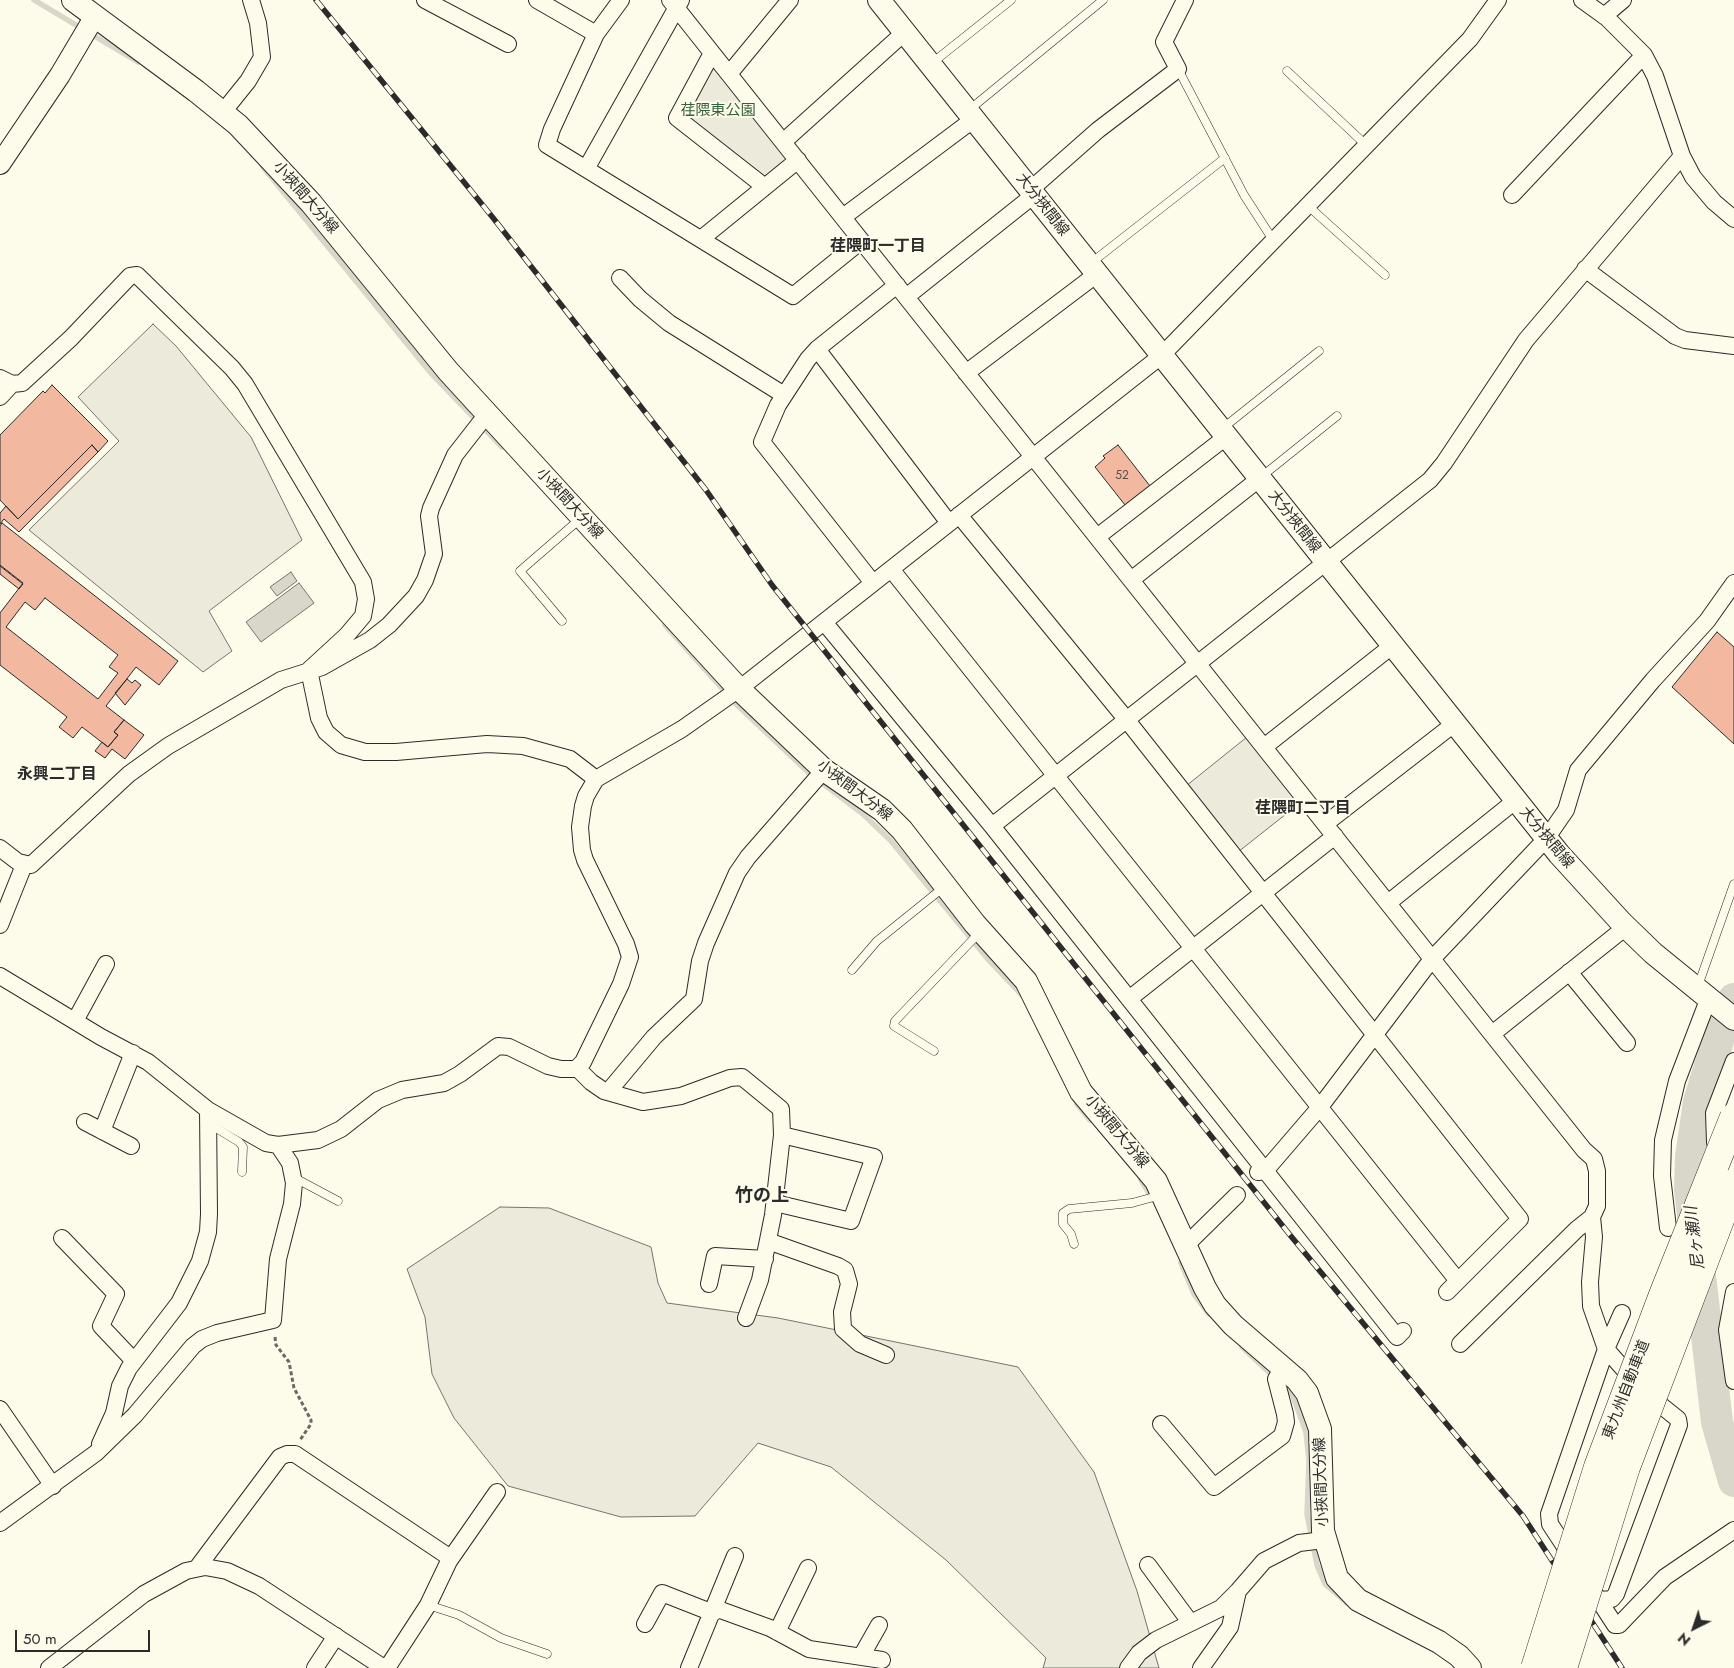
<!DOCTYPE html>
<html>
<head>
<meta charset="utf-8">
<style>
  body { margin:0 }
  #map { position:relative; width:1734px; height:1668px; overflow:hidden; background:#fdfbea; font-family:Jost,sans-serif }
  canvas { display:block }
  .north { position:absolute; left:1669px; top:1603px; width:50px; height:50px; -webkit-text-stroke:4px #fdfbea; paint-order:stroke; rotate:221deg; font-size:14px; font-weight:700; line-height:20px; text-align:center; color:#2b2b2b }
  .north::after { content:''; display:block; margin:auto; width:18px; height:22px; background:#2b2b2b; clip-path:polygon(50% 0,100% 100%,50% 72%,0 100%) }
  .scale { position:absolute; left:15px; top:1630px; width:135px; height:22px; box-sizing:border-box; border:2px solid #2b2b2b; border-top:0; padding-left:6px; font-size:15px; line-height:18px; white-space:nowrap; color:#2b2b2b; -webkit-text-stroke:4px #fdfbea; paint-order:stroke }
</style>
</head>
<body>
<div id="map">
<canvas width="1734" height="1668"></canvas>
<div class="north">N</div>
<div class="scale">50 m</div>
</div>
<script>
const context = document.querySelector('canvas').getContext('2d');
context.lineJoin = 'round';
function paint(path, color) {
  context.fillStyle = color;
  context.fill(path, 'evenodd');
}
function shape(rows) {
  const path = new Path2D();
  for (const r of rows) {
    path.moveTo(r[0], r[1]);
    for (let i = 2; i < r.length; i += 2) path.lineTo(r[i], r[i + 1]);
  }
  return path;
}
function strokePath(path, color, width, dash) {
  context.strokeStyle = color;
  context.lineWidth = width;
  context.lineCap = dash ? 'butt' : 'round';
  context.setLineDash(dash || []);
  context.stroke(path);
}
function drawText(font, color, halo, rows, align = 'center') {
  context.font = font + ' Jost,"Noto Sans JP",sans-serif';
  context.lineWidth = 4;
  context.setLineDash([]);
  context.textBaseline = 'middle';
  context.strokeStyle = halo;
  context.fillStyle = color;
  for (const [text, x, y, turn = 0] of rows) {
    context.save();
    context.translate(x, y);
    context.rotate((+turn || 0) * Math.PI / 180);
    context.textAlign = isNaN(turn) ? turn : align;
    if (halo) context.strokeText(text, 0, 0);
    context.fillText(text, 0, 0);
    context.restore();
  }
}
const green = shape([
  [715,66,786,157,786,164,767,178,688,121,686,114,710,69,715,66],
  [153,324,176,346,251,437,302,540,209,611,232,651,203,672,29,530,119,441,78,397,153,324],
  [1247,737,1300,803,1238,852,1186,786,1247,737],
  [500,1207,549,1208,651,1247,658,1283,667,1303,778,1318,1018,1367,1094,1472,1137,1591,1159,1668,1043,1668,1046,1658,946,1560,831,1467,758,1443,695,1516,621,1517,508,1486,454,1418,432,1374,425,1317,407,1269,500,1207]
]);
const water = shape([
  [291,572,297,581,277,596,270,587,291,572],
  [299,583,314,603,261,642,246,622,299,583]
]);
const stream = shape([
  [34,0,138,62],
  [263,167,430,372,502,447],
  [665,625,736,704,809,773,863,814,891,841,987,958,1022,995],
  [1077,1104,1090,1120],
  [1141,1180,1152,1198],
  [1181,1263,1194,1294,1209,1314],
  [1242,1347,1275,1378],
  [1282,1384,1293,1396,1306,1432,1309,1460,1307,1514,1317,1565,1325,1584,1347,1603]
]);
const river = shape([
  [1734,999,1719,1037,1699,1102,1691,1157,1690,1189,1717,1422,1734,1481]
]);
const building = shape([
  [52,385,108,441,98,452,92,445,18,519,0,500,0,435,43,391,45,393,52,385],
  [92,445,98,452,19,532,4,519,0,524,0,513,6,506,18,519,92,445],
  [1118,445,1150,486,1125,505,1095,467,1105,458,1103,456,1118,445],
  [2,523,178,661,159,685,136,667,106,706,124,720,114,732,118,735,108,747,82,727,73,738,59,727,67,717,0,665,0,613,23,583,0,565,0,526,2,523],
  [45,598,118,655,109,667,118,673,98,699,6,627,25,602,35,610,45,598],
  [0,566,23,584,19,589,0,574,0,566],
  [1717,632,1734,647,1734,744,1672,687,1717,632],
  [127,679,132,683,135,680,141,685,125,705,115,693,127,679],
  [124,720,144,735,125,759,112,749,105,758,95,751,102,742,108,747,118,735,114,732,124,720]
]);
const path = shape([
  [275,1337,276,1345,289,1362,294,1388,311,1420,311,1424,300,1440]
]);
const service = shape([
  [932,63,1011,0],
  [1178,69,1244,195,1273,240],
  [1287,71,1366,145],
  [969,110,1103,0],
  [1307,205,1385,275],
  [1091,263,1225,158],
  [1223,428,1319,351],
  [1261,477,1337,416],
  [562,621,520,571,580,519],
  [852,970,877,941,944,887],
  [1698,986,1734,884],
  [934,1051,894,1026,895,1021,980,932],
  [208,1123,239,1142,243,1147,242,1172],
  [293,1177,338,1201],
  [1074,1244,1071,1234,1063,1224,1063,1213,1069,1209,1132,1203,1161,1195],
  [428,1605,459,1615,501,1638,547,1654]
]);
const minor = shape([
  [425,0,508,44],
  [537,0,596,34],
  [621,0,596,34,552,129,547,145,793,296,861,241],
  [670,0,1584,1150,1594,1159,1597,1171,1597,1206,1592,1217,1577,1229,1460,1344],
  [1582,0,1607,18,1644,55,1655,76,1682,156,1693,177,1714,202,1734,219],
  [1604,16,1623,0],
  [712,53,677,118,765,187],
  [729,74,790,0],
  [223,112,248,81,262,57,258,23,251,0],
  [783,142,905,32],
  [586,169,681,0],
  [1030,190,1098,130,1178,69,1164,42,1185,0],
  [1512,195,1644,55],
  [843,217,974,119],
  [701,239,798,160],
  [1585,269,1675,336,1685,340,1734,346],
  [620,278,640,299,669,323,784,395],
  [906,297,1034,195],
  [817,349,949,523],
  [966,373,1097,274],
  [0,378,12,384,22,383,71,338,130,276,137,275,232,368,245,384,363,582,366,599,363,616,347,635,309,670,319,718,326,732,341,745,365,752,396,752,487,744,523,746,570,759,596,779],
  [0,397,12,384],
  [959,515,1126,719,1520,1219,1447,1292],
  [1097,537,1226,437],
  [891,569,1458,1281],
  [1131,580,1259,479],
  [873,583,762,442,778,405,808,359,817,349,897,285],
  [824,622,992,826,1397,1337,1403,1331],
  [1264,747,1392,646],
  [1325,824,1454,724],
  [992,826,1430,480,1444,463,1526,340,1682,156],
  [0,848,18,862,31,865,129,774,168,746,281,680,322,667,370,640,389,625,416,596,425,580,434,554,429,516,431,508,455,455,487,414],
  [1388,903,1515,801],
  [0,925,24,865],
  [1569,972,1627,1043],
  [0,976,101,1037,148,1062,208,1110,266,1143,278,1145,318,1140,341,1129,378,1100,402,1090,444,1083,460,1074,498,1046,509,1047,548,1066,561,1069,576,1069,583,1062,621,984,630,957,626,944,585,860,582,850,580,827,583,806,586,796,596,779,682,729,739,689,1161,356,1470,39,1498,0],
  [1129,999,1335,836],
  [75,1021,106,964],
  [1492,1034,1626,927],
  [577,1068,591,1082,604,1091,643,1102,681,1096,730,1078,742,1077,781,1109,782,1135,773,1215,760,1280,746,1318],
  [608,1092,654,1037,694,999,700,961,706,943,737,873,748,857,824,770],
  [85,1122,131,1146],
  [102,1131,133,1053],
  [1717,1150,1715,1142,1714,1113,1734,1061],
  [1258,1172,1265,1171,1320,1107,1432,959,1546,839,1566,810,1578,770,1653,680,1707,621,1734,583],
  [775,1203,851,1221,874,1157,782,1135],
  [1592,1217,1594,1237,1590,1282,1591,1306,1606,1349,1643,1391,1678,1419,1679,1425,1616,1594,1612,1599,1599,1600],
  [1668,1228,1662,1176,1663,1140,1677,1081,1708,1000],
  [62,1238,116,1294,101,1326,134,1361],
  [768,1241,838,1266,845,1270,849,1284,842,1312,843,1329,860,1344,886,1355],
  [1186,1245,1237,1195],
  [709,1284,715,1256,765,1259],
  [1734,1292,1727,1330,1734,1381],
  [0,1409,53,1486],
  [1161,1424,1214,1487,1282,1436,1286,1422,1285,1414,1276,1379,1283,1367],
  [100,1444,114,1413,120,1386,129,1368,179,1303,200,1261,208,1232,209,1214,208,1110],
  [0,1523,96,1453,135,1415,193,1346,202,1339,217,1333,273,1320,278,1259,292,1204,294,1183,290,1163,278,1145],
  [1573,1559,1550,1524,1549,1514,1606,1349,1622,1313],
  [449,1561,497,1492],
  [1148,1565,1190,1622],
  [197,1568,280,1457,287,1454,295,1454,446,1555,449,1561,428,1605,387,1668],
  [1587,1582,1615,1625,1619,1625,1665,1577,1734,1530],
  [715,1608,770,1628,809,1649,882,1660],
  [645,1624,662,1593,713,1613],
  [777,1632,808,1568],
  [862,1655,879,1625],
  [49,1668,144,1594,186,1571,205,1567,227,1571,259,1586,384,1668],
  [315,1668,336,1636],
  [689,1668,735,1556],
  [1128,1668,1139,1653,1156,1640,1221,1608,1238,1591,1264,1561,1299,1543,1324,1540],
  [1201,1668,1230,1627,1238,1591]
]);
const tertiary = shape([
  [0,164,60,75,95,16]
]);
const secondary = shape([
  [73,0,196,91,238,125,311,203,448,371,739,689,824,770,882,810,902,830,975,924,1026,981,1081,1092,1156,1181,1205,1288,1215,1305,1233,1325,1297,1380,1307,1393,1320,1429,1323,1531,1337,1578,1358,1600,1439,1642,1459,1656,1470,1668],
  [879,0,1559,854,1621,922,1653,953,1734,1019]
]);
const rail = shape([
  [316,0,494,219,706,490,772,585,1290,1235,1523,1516,1622,1668]
]);
const motorwayBridge = shape([
  [1535,1668,1598,1467,1663,1295,1734,1117],
  [1563,1668,1626,1467,1734,1183]
]);
const numberNames = [
  ["52",1122,476]
];
const parkNames = [
  ["荏隈東公園",718,111]
];
const streetNames = [
  ["小挾間大分線",305,198,49],
  ["大分挾間線",1042,205,52],
  ["小挾間大分線",569,504,47],
  ["大分挾間線",1294,522,52],
  ["小挾間大分線",854,791,37],
  ["大分挾間線",1546,838,50],
  ["小挾間大分線",1116,1132,50],
  ["東九州自動車道",1627,1390,-69],
  ["小挾間大分線",1322,1482,-92]
];
const neighbourhoodNames = [
  ["荏隈町一丁目",878,247],
  ["永興二丁目",57,775],
  ["荏隈町二丁目",1303,809]
];
const waterNames = [
  ["尼ヶ瀬川",1696,1238,-97]
];
const quarterNames = [
  ["竹の上",762,1197]
];
paint(green, '#ecebdb');
strokePath(green, '#74746e', 1);
paint(water, '#d8d7c9');
strokePath(water, '#74746e', 1);
strokePath(stream, '#d8d7c9', 5.5);
strokePath(river, '#d8d7c9', 32);
paint(building, '#f2b8a0');
strokePath(building, '#2b2b2b', 1);
strokePath(service, '#2b2b2b', 9);
strokePath(minor, '#2b2b2b', 18);
strokePath(tertiary, '#2b2b2b', 22);
strokePath(secondary, '#2b2b2b', 24);
strokePath(path, '#6a6964', 3, [4, 2.5]);
strokePath(service, '#fdfbea', 8);
strokePath(minor, '#fdfbea', 16);
strokePath(tertiary, '#fdfbea', 20);
strokePath(secondary, '#fdfbea', 22);
strokePath(rail, '#2b2b2b', 5.5);
strokePath(rail, '#fdfbea', 4, [11]);
strokePath(motorwayBridge, '#2b2b2b', 29, []);
strokePath(motorwayBridge, '#fdfbea', 28);
drawText('12px', '#5d4e48', null, numberNames);
drawText('15px', '#34623c', '#fdfbea', parkNames);
drawText('15px', '#2b2b2b', '#fdfbea', streetNames);
drawText('bold 16px', '#2b2b2b', '#fdfbea', neighbourhoodNames);
drawText('italic 16px', '#2b2b2b', '#fdfbea', waterNames);
drawText('bold 18px', '#2b2b2b', '#fdfbea', quarterNames);
</script>
</body>
</html>
